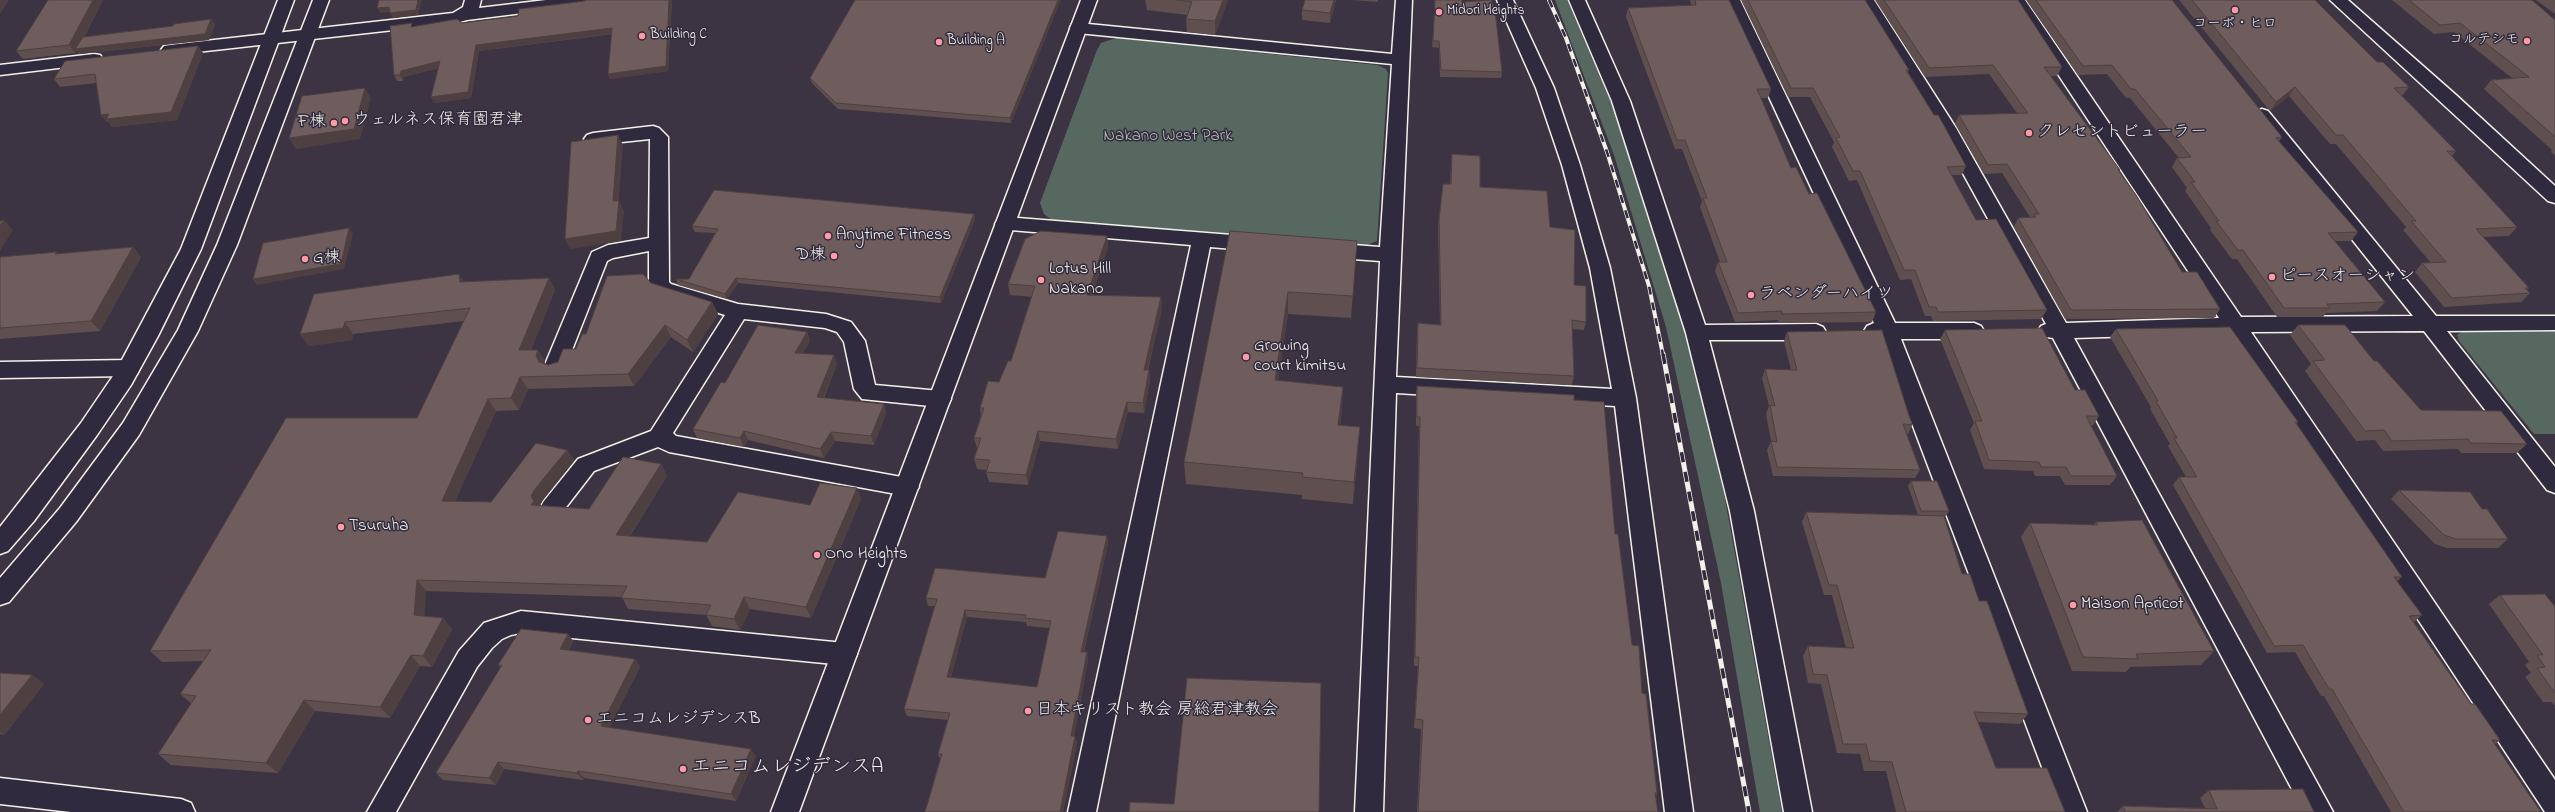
<!DOCTYPE html>
<html>
<head>
<meta charset="utf-8">
<style>
  body { margin:0 }
  canvas { display:block; background:#3c3443 }
</style>
</head>
<body>
<canvas width="2555" height="812"></canvas>
<script>
const context = document.querySelector('canvas').getContext('2d');
context.lineJoin = 'round';
function paint(path, color) {
  context.fillStyle = color;
  context.fill(path, 'evenodd');
}
function shape(rows) {
  const path = new Path2D();
  for (const r of rows) {
    path.moveTo(r[0], r[1]);
    for (let i = 2; i < r.length; i += 2) path.lineTo(r[i], r[i + 1]);
  }
  return path;
}
function strokePath(path, color, width, dash) {
  context.strokeStyle = color;
  context.lineWidth = width;
  context.lineCap = dash ? 'butt' : 'round';
  context.setLineDash(dash || []);
  context.stroke(path);
}
function drawText(font, color, halo, rows, align = 'center') {
  context.font = font + ' "Indie Flower","Klee One",sans-serif';
  context.lineWidth = 3;
  context.setLineDash([]);
  context.textBaseline = 'middle';
  context.strokeStyle = halo;
  context.fillStyle = color;
  for (const [text, x, y, turn = 0] of rows) {
    context.save();
    context.translate(x, y);
    context.rotate((+turn || 0) * Math.PI / 180);
    context.textAlign = isNaN(turn) ? turn : align;
    if (halo) context.strokeText(text, 0, 0);
    context.fillText(text, 0, 0);
    context.restore();
  }
}
const green = shape([
  [1555,0,1567,0,1615,112,1656,229,1687,334,1725,499,1782,812,1760,812,1721,583,1666,327,1614,155],
  [1116,38,1377,65,1386,69,1388,73,1377,241,1365,246,1053,221,1044,214,1040,203,1097,50,1101,43],
  [2463,331,2555,331,2555,434,2534,434,2459,341,2457,335]
]);
const minor = shape([
  [465,0,481,0,479,8,546,0,595,0,587,5,467,20,456,23,170,55,164,54,161,50,164,46,170,45,453,13,463,7,465,0],
  [1396,0,1412,0,1396,377,1612,389,1590,268,1562,165,1536,88,1497,0,1513,0,1554,88,1580,165,1610,268,1636,398,1693,812,1665,812,1615,406,1396,393,1383,812,1355,812,1380,261,1326,257,1319,255,1316,250,1319,245,1326,243,1380,247,1392,64,1078,33,1072,32,1070,28,1072,24,1078,23,1392,54,1396,0],
  [1569,0,1585,0,1630,101,1705,325,1816,324,1823,327,1826,332,1823,337,1816,340,1709,340,1754,511,1812,812,1784,812,1730,511,1686,333,1612,101,1569,0],
  [1724,0,1740,0,1895,323,1974,323,1981,326,1984,331,1981,336,1974,339,1901,339,2087,812,2059,812,1880,339,1867,336,1864,331,1867,326,1874,323,1724,0],
  [1858,0,1874,0,1956,128,2066,323,2219,318,2009,0,2025,0,2241,317,2413,316,2256,119,2253,115,2256,111,2262,109,2268,111,2436,316,2555,316,2555,330,2447,331,2555,467,2555,493,2547,490,2424,331,2251,332,2555,780,2555,812,2545,812,2229,333,2074,338,2333,812,2304,812,2053,338,2041,336,2038,331,2041,326,2046,324,1938,128,1858,0],
  [94,54,100,55,103,59,100,63,0,75,0,65,94,54],
  [653,126,659,128,668,137,669,282,671,284,738,304,826,314,851,322,865,341,875,385,940,391,948,393,951,399,948,405,940,407,862,399,854,389,844,342,837,332,825,328,744,319,673,433,676,436,907,478,915,481,919,487,915,493,907,496,669,452,658,447,594,471,560,515,552,517,544,515,540,508,544,501,578,459,651,431,725,315,657,294,649,284,649,251,613,258,607,261,563,373,555,375,547,373,544,367,592,252,608,245,649,238,650,139,593,145,587,143,584,139,587,135,593,133,653,126],
  [1005,217,1257,237,1264,239,1267,244,1264,249,1257,251,1210,247,1096,812,1068,812,1191,245,998,229,995,224,998,219,1005,217],
  [129,360,137,362,140,368,137,374,129,376,0,378,0,362,129,360],
  [521,611,844,643,853,646,857,654,853,662,844,665,521,633,511,635,502,639,492,648,477,667,396,812,367,812,459,651,484,623,521,611],
  [0,778,181,799,191,803,195,812,71,812,0,804,0,778]
]);
const tertiary = shape([
  [278,0,294,0,201,249,158,336,131,385,97,435,34,521,8,551,0,554,0,527,81,423,115,373,181,249,278,0],
  [313,0,329,0,237,245,198,331,139,435,76,522,9,602,0,605,0,578,60,508,123,423,178,330,217,245,313,0],
  [1081,0,1097,0,799,812,771,812,1081,0],
  [2330,0,2348,0,2456,95,2555,186,2555,203,2548,201,2330,0]
]);
const railFar1 = shape([
  [1549,0,1566,38,1607,152,1649,286,1663,355]
]);
const rail = shape([
  [1663,354,1749,812]
]);
const wall = shape([
  [48,0,103,0,84,37,173,26,211,19,215,24,209,40,79,54,76,50,75,53,23,59,16,51],
  [586,0,672,0,668,71,610,79,608,74,612,34,479,51,471,98,434,103,438,68,404,77,403,81,397,81,394,75,414,26,462,23,518,16],
  [855,0,1060,0,1060,1,1011,123,838,109,812,83,810,78],
  [1145,0,1228,0,1215,35,1187,32,1186,19,1187,15,1147,10],
  [1305,0,1336,0,1330,23,1302,20,1302,10],
  [1353,0,1378,0,1378,2],
  [1435,0,1462,2,1502,72,1501,78,1440,77,1439,48,1432,47],
  [1690,0,1729,0,1771,89,1768,98,1761,98,1791,168,1809,194,1876,312,1872,322,1779,323,1778,320,1735,322,1715,271,1718,262,1720,262,1700,207,1702,201,1682,149,1675,149,1626,17,1628,8,1691,5],
  [1741,0,1865,0,1909,70,1908,72,1934,115,1966,166,1962,175,1952,175,1976,220,2047,310,2041,319,1933,321,1931,316,1925,316,1911,279,1900,280,1857,180,1849,181,1832,147,1834,142,1810,97,1788,97],
  [1875,0,2018,0,2062,67,2057,76,2050,76,2120,170,2119,172,2182,272,2220,309,2214,318,2065,319,2014,227,2018,218,2030,217,2002,173,1984,174,1955,124,1959,115,2017,113,1989,74,1925,77],
  [2026,0,2172,0,2282,137,2279,141,2358,232,2351,241,2335,241,2385,302,2377,311,2326,313,2323,317,2277,317,2237,259,2232,259,2210,230,2211,228,2185,191,2187,188,2172,167,2177,158,2179,158,2130,98,2126,98,2107,74,2078,75],
  [2179,0,2315,0,2377,62,2409,87,2402,96,2456,151,2452,156,2517,227,2509,236,2483,237,2529,288,2527,290,2530,293,2521,302,2444,307,2415,272,2422,263,2431,263,2403,230,2406,227,2336,144,2330,144,2289,96,2270,111],
  [2392,0,2532,0,2555,20,2555,156,2551,152,2552,150,2484,89,2491,80,2512,78,2454,32,2434,34],
  [2536,0,2555,0,2555,14],
  [198,46,203,53,177,120,112,127,108,122,107,122,101,115,96,83,60,87,54,79],
  [1452,154,1480,187,1550,227,1574,285,1586,322,1584,330,1572,329,1574,376,1572,385,1416,377,1417,332,1418,323,1440,325,1438,228,1443,184,1450,184,1451,163],
  [974,214,975,219,941,303,738,283,727,299,678,285,676,279,689,279,715,233,695,232,692,226],
  [1230,231,1357,241,1351,318,1288,314,1278,381,1342,409,1340,425,1358,450,1353,504,1302,499,1302,495,1186,484,1184,462],
  [1107,236,1108,247,1092,295,1161,297,1162,308,1148,370,1149,370,1150,380,1144,413,1128,412,1118,449,1040,441,1028,485,989,482,986,472,987,470,977,469,974,459,978,448,977,448,974,438,981,415,980,408,999,382,1011,361,1032,297,1010,295,1008,284],
  [133,247,141,257,100,331,0,339,0,257,59,254],
  [549,278,555,290,531,350,538,350,545,362,544,363,548,365,558,362,576,349,586,334,651,283,712,302,718,314,693,352,671,337,634,386,528,389,519,410,496,411,455,501,491,502,567,450,574,461,543,500,540,505,589,509,661,464,667,476,630,536,707,542,857,488,861,499,811,618,750,609,740,630,712,626,706,615,628,609,622,597,426,591,424,616,443,618,452,629,432,667,420,666,390,718,315,711,278,773,171,765,158,754,191,703,180,694,203,661,162,662,150,651,417,418,464,321,353,334,352,340,309,346,300,334,464,282],
  [2298,325,2374,361,2421,410,2527,444,2517,453,2461,453,2458,449,2383,451,2375,440,2356,441,2305,371,2311,364,2290,335],
  [2116,329,2298,422,2297,424,2402,577,2397,581,2422,615,2414,622,2471,704,2500,740,2495,744,2541,812,2391,812,2324,696,2321,696,2295,652,2267,653,2173,485,2179,477,2186,477,2168,446,2170,444,2150,409,2151,407,2110,337],
  [1945,330,2099,416,2093,425,2091,425,2117,476,2110,485,2065,485,2060,476,2035,476,2033,471,1984,469,1970,430,1974,423,1940,339],
  [807,332,810,341,803,353,837,364,824,398,884,404,886,413,874,445,835,441,824,458,748,440,744,447,697,438,693,429,725,383],
  [1787,332,1912,425,1908,434,1906,434,1920,470,1915,478,1773,476,1767,450,1771,441,1766,414,1769,406,1762,378,1765,369,1791,370,1784,341],
  [1417,386,1574,400,1615,534,1632,645,1642,693,1657,793,1656,797,1658,812,1417,812,1421,729,1414,728,1418,666,1414,666,1419,426,1416,426,1416,396],
  [1911,481,1949,511,1946,516,1936,516,1962,574,1979,601,2028,714,2020,724,1978,722,1996,768,2065,812,1896,812,1886,771,1864,771,1860,754,1837,753,1821,684,1808,683,1803,656,1808,646,1846,648,1832,595,1824,595,1802,522,1806,512,1918,515,1908,486],
  [2399,490,2482,509,2508,539,2498,548,2447,548,2435,544,2391,499],
  [2096,522,2214,651,2201,665,2130,667,2126,672,2072,671,2021,537,2030,523,2094,525],
  [1107,536,1108,544,1084,652,1087,652,1088,660,1074,736,1075,736,1077,743,1063,812,925,812,940,759,938,754,948,720,907,716,904,709,935,606,928,606,926,598,1045,578],
  [967,617,1026,622,1027,626,1050,628,1037,687,951,677],
  [2500,595,2555,607,2555,706,2552,702,2543,702,2525,677,2531,673,2525,665,2529,662,2489,604],
  [568,634,573,641,569,650,635,659,640,667,609,728,756,756,736,801,584,778,583,780,504,769,496,785,443,780,436,773,501,668,498,665],
  [0,673,32,675,44,684,4,735,0,734],
  [2209,790,2314,812,2117,812,2123,806,2205,808,2200,798]
]);
const shadedWall = shape([
  [0,0,9,0,0,14],
  [93,0,103,0,77,49,211,19,215,24,209,40,79,54,76,50,75,53,69,45],
  [418,0,422,0,418,15,393,18,390,13],
  [669,0,672,0,668,71,610,79,608,74],
  [1058,0,1060,0,1060,1,1011,123,1010,118],
  [1223,0,1228,0,1215,35,1215,21],
  [1334,0,1336,0,1330,23,1330,13],
  [389,7,392,12,380,13,377,8],
  [612,28,615,33,479,51,471,98,434,103,431,97,476,45],
  [198,46,203,53,177,120,112,127,108,122,107,122,101,115],
  [440,61,443,66,404,77,403,81,400,75,401,71],
  [2295,87,2289,96,2270,111,2276,102],
  [365,88,371,98,360,139,296,149,289,138],
  [618,135,623,145,618,209,619,201,624,211,621,241,570,249,565,239,613,201],
  [974,214,975,219,941,303,940,297],
  [4,220,13,230,0,251,0,226],
  [349,228,353,234,344,269,257,285,253,279],
  [1107,236,1108,247,1089,305,1087,295],
  [133,247,141,257,100,331,91,321],
  [459,274,467,286,460,282],
  [549,278,555,290,526,362,519,350],
  [736,278,738,283,727,299,725,294],
  [1288,292,1288,314,1275,403,1275,380],
  [1161,297,1162,308,1145,380,1144,370],
  [712,302,718,314,693,352,687,340],
  [345,322,353,334,352,340,309,346,300,334],
  [665,325,671,337,634,386,628,374],
  [807,332,810,341,798,362,795,353],
  [538,350,545,362,543,368,546,374,536,356],
  [834,355,837,364,820,406,817,397],
  [1149,370,1150,380,1144,413,1143,403],
  [520,377,528,389,519,410,511,398],
  [1343,387,1342,409,1337,447,1338,425],
  [488,399,496,411,450,512,442,501],
  [1127,402,1128,412,1118,449,1116,439],
  [884,404,886,413,874,445,871,436],
  [1360,427,1358,450,1353,504,1354,482],
  [744,431,748,440,744,447,740,438],
  [1038,431,1040,441,1028,485,1026,475],
  [831,432,835,441,824,458,820,449],
  [567,450,574,461,543,500,539,507,531,505,531,496,535,489],
  [661,464,667,476,623,546,616,535],
  [857,488,861,499,811,618,806,607],
  [1107,536,1108,544,1082,659,1081,652],
  [417,580,426,591,424,626,414,615],
  [744,597,750,609,740,630,734,619],
  [965,610,967,617,949,684,947,677],
  [443,618,452,629,432,667,423,656],
  [568,634,573,641,565,657,560,649],
  [1087,652,1088,660,1073,743,1071,736],
  [411,655,420,666,390,718,380,707],
  [635,659,640,667,606,734,601,726],
  [32,675,44,684,4,735,0,732,0,715],
  [304,700,315,711,278,773,266,763],
  [1075,736,1077,743,1063,812,1060,812],
  [751,749,756,756,736,801,731,794],
  [498,762,504,769,496,785,489,778],
  [578,771,584,778,583,780,577,773]
]);
const building = shape([
  [48,0,93,0,69,45,16,51,48,0],
  [379,0,418,0,416,10,390,13,389,7,377,8,379,0],
  [586,0,669,0,666,66,608,74,612,28,476,45,468,92,431,97,440,61,401,71,400,75,394,75,390,26,412,23,411,27,457,19,462,23,518,16,519,9,585,1,586,0],
  [855,0,1058,0,1010,118,836,103,810,78,855,0],
  [1177,0,1223,0,1215,21,1186,19,1192,2,1177,0],
  [1305,0,1334,0,1330,13,1302,10,1305,0],
  [1435,0,1462,0,1462,2,1491,0,1495,10,1502,72,1441,70,1439,41,1433,41,1435,0],
  [1695,0,1729,0,1771,89,1757,89,1791,168,1796,167,1809,194,1817,193,1876,312,1782,314,1782,311,1738,313,1718,262,1727,262,1703,198,1707,198,1685,140,1677,140,1628,8,1696,5,1695,0],
  [1748,0,1865,0,1909,70,1906,70,1934,115,1938,115,1941,120,1966,166,1947,167,1976,220,1996,219,2047,310,1938,312,1936,307,1929,307,1915,270,1904,270,1860,171,1853,171,1836,138,1840,137,1813,88,1791,88,1748,0],
  [1884,0,2018,0,2062,67,2044,67,2120,170,2118,170,2136,195,2182,272,2197,272,2220,309,2071,310,2018,218,2036,217,2034,214,2039,214,2007,164,1988,165,1959,115,2028,113,1993,65,1929,68,1884,0],
  [2036,0,2172,0,2282,137,2276,138,2358,232,2328,233,2385,302,2327,304,2330,308,2284,308,2243,250,2238,250,2216,221,2219,221,2191,182,2195,182,2177,158,2191,157,2135,89,2131,89,2112,65,2083,66,2036,0],
  [2192,0,2315,0,2377,62,2383,62,2409,87,2394,88,2456,151,2447,151,2517,227,2476,229,2529,288,2525,288,2530,293,2452,298,2422,263,2446,262,2411,221,2416,221,2343,135,2336,135,2295,87,2276,102,2192,0],
  [2409,0,2532,0,2555,20,2555,137,2491,80,2529,77,2460,23,2440,25,2409,0],
  [211,19,205,34,75,49,83,37,173,26,174,24,211,19],
  [198,46,171,112,106,119,109,114,101,115,95,74,54,79,65,61,198,46],
  [365,88,354,129,289,138,302,96,365,88],
  [618,135,613,201,619,201,616,231,565,239,571,142,618,135],
  [1452,154,1480,156,1480,187,1547,191,1550,227,1575,230,1574,285,1586,286,1586,322,1572,320,1574,376,1417,368,1418,323,1441,325,1439,219,1443,184,1451,184,1452,154],
  [714,190,974,214,940,297,736,278,725,294,676,279,689,279,718,229,692,226,714,190],
  [4,220,0,226,0,221,4,220],
  [349,228,341,264,253,279,263,243,349,228],
  [1041,231,1107,236,1087,295,1161,297,1144,370,1149,370,1143,403,1127,402,1116,439,1038,431,1026,475,986,472,990,460,974,459,981,438,974,438,984,408,980,408,988,381,999,382,1008,361,1011,361,1035,286,1008,284,1025,239,1041,231],
  [1230,231,1357,241,1353,296,1288,292,1275,380,1343,387,1338,425,1360,427,1354,482,1302,477,1303,473,1184,462,1230,231],
  [133,247,91,321,0,328,0,257,57,252,55,254,133,247],
  [459,274,460,282,549,278,519,350,538,350,536,356,539,362,548,365,558,362,563,349,576,349,582,334,586,334,607,276,643,274,651,283,712,302,687,340,665,325,628,374,520,377,511,398,488,399,442,501,491,502,536,443,567,450,535,489,531,496,534,501,531,505,589,509,623,457,661,464,616,535,707,542,738,492,810,505,820,483,857,488,806,607,744,597,734,619,706,615,711,605,621,598,627,586,417,580,414,615,443,618,423,656,411,655,380,707,304,700,266,763,158,754,196,696,180,694,211,650,150,651,286,418,417,418,470,308,345,322,343,328,300,334,314,294,459,274],
  [758,325,807,332,795,353,834,355,817,397,884,404,871,436,831,432,820,449,744,431,740,438,693,429,721,382,725,383,758,325],
  [2298,325,2345,325,2374,361,2377,361,2421,410,2501,411,2527,444,2471,443,2468,439,2392,441,2384,430,2365,431,2313,361,2325,360,2298,325],
  [2230,327,2298,422,2295,422,2402,577,2394,577,2422,615,2409,616,2471,704,2475,704,2500,740,2492,740,2541,812,2404,812,2332,689,2329,689,2303,645,2274,646,2179,477,2197,477,2174,438,2177,438,2156,401,2158,401,2116,329,2230,327],
  [2042,328,2075,390,2085,390,2099,416,2086,416,2117,476,2071,476,2066,467,2041,467,2039,462,1989,460,1975,421,1982,421,1945,330,2042,328],
  [1882,330,1912,425,1903,424,1920,470,1777,467,1771,441,1777,442,1770,405,1775,406,1765,369,1797,370,1787,332,1882,330],
  [1417,386,1574,395,1574,400,1604,402,1615,534,1618,534,1632,645,1639,646,1642,693,1646,694,1657,793,1655,793,1658,812,1418,812,1423,720,1415,719,1419,657,1415,657,1420,417,1417,417,1417,386],
  [1911,481,1937,481,1949,511,1921,511,1911,481],
  [2399,490,2470,492,2482,509,2487,509,2508,539,2456,539,2444,535,2399,490],
  [1806,512,1944,516,1962,574,1970,574,1979,601,1987,601,2028,714,1974,712,1996,768,2047,768,2065,812,1906,812,1892,762,1870,761,1866,744,1843,744,1827,675,1813,674,1808,646,1854,648,1837,585,1829,585,1806,512],
  [2142,520,2214,651,2136,654,2138,659,2083,657,2030,523,2098,525,2096,522,2142,520],
  [1058,531,1107,536,1081,652,1087,652,1071,736,1075,736,1060,812,925,812,942,754,938,754,950,713,904,709,937,599,926,598,935,568,1045,578,1058,531],
  [965,610,1026,615,1025,618,1051,621,1037,687,947,677,965,610],
  [2545,594,2555,607,2555,693,2537,668,2545,667,2537,655,2543,655,2500,595,2545,594],
  [521,629,568,634,560,649,635,659,601,726,751,749,731,794,578,771,577,773,498,762,489,778,436,773,502,665,498,665,521,629],
  [0,673,32,675,0,715,0,673],
  [1187,678,1321,683,1319,812,1129,812,1130,802,1174,804,1187,678],
  [2303,789,2314,812,2125,812,2123,806,2217,809,2209,790,2303,789]
]);
const markers = [
  [2235,10,4,"#ff9aa2"],
  [1439,12,4,"#ff9aa2"],
  [642,36,4,"#ff9aa2"],
  [2527,41,4,"#ff9aa2"],
  [939,42,4,"#ff9aa2"],
  [345,121,4,"#ff9aa2"],
  [334,123,4,"#ff9aa2"],
  [2029,133,4,"#ff9aa2"],
  [828,236,4,"#ff9aa2"],
  [834,256,4,"#ff9aa2"],
  [305,259,4,"#ff9aa2"],
  [2272,277,4,"#ff9aa2"],
  [1041,280,4,"#ff9aa2"],
  [1751,295,4,"#ff9aa2"],
  [1246,357,4,"#ff9aa2"],
  [341,527,4,"#ff9aa2"],
  [817,555,4,"#ff9aa2"],
  [2073,605,4,"#ff9aa2"],
  [1028,711,4,"#ff9aa2"],
  [588,720,4,"#ff9aa2"],
  [683,769,4,"#ff9aa2"]
];
const farPoinames = [
  ["Midori Heights",1447,12],
  ["コーポ・ヒロ",2235,25,"center"],
  ["Building C",650,36],
  ["コルテシモ",2519,41,"right"],
  ["Building A",947,42]
];
const poiNames = [
  ["ウェルネス保育園君津",353,121],
  ["F棟",326,123,"right"],
  ["クレセントビューラー",2037,133],
  ["Anytime Fitness",836,236],
  ["D棟",826,256,"right"],
  ["G棟",313,259],
  ["Lotus Hill",1049,270],
  ["Nakano",1049,290],
  ["ピースオーシャン",2280,277],
  ["ラベンダーハイツ",1759,295],
  ["Growing",1254,347],
  ["court kimitsu",1254,367],
  ["Tsuruha",349,527],
  ["Ono Heights",825,555],
  ["Maison Apricot",2081,605],
  ["日本キリスト教会 房総君津教会",1036,711],
  ["エニコムレジデンスB",596,720]
];
const parkNames = [
  ["Nakano West Park",1168,137]
];
const nearPoinames = [
  ["エニコムレジデンスA",691,769]
];
paint(green, '#576860');
strokePath(minor, '#f4f1e8', 3);
strokePath(tertiary, '#f4f1e8', 3);
paint(minor, '#2f2a3d');
paint(tertiary, '#2f2a3d');
strokePath(railFar1, '#f4f1e8', 4);
strokePath(rail, '#f4f1e8', 5);
strokePath(railFar1, '#2f2a3d', 2.5, [8]);
strokePath(rail, '#2f2a3d', 3.5, [10]);
paint(wall, '#5f4f4f');
paint(shadedWall, '#4e4040');
paint(building, '#6f5c5c');
strokePath(building, '#4e4040', 1);
for (const [x, y, r, color] of markers) {
  const dot = new Path2D();
  dot.arc(x, y, r, 0, 2 * Math.PI);
  context.fillStyle = color;
  context.fill(dot);
  strokePath(dot, '#2f2a3d', 1.5);
}
drawText('14px', '#f4f1e8', '#2f2a3d', farPoinames, 'left');
drawText('17px', '#f4f1e8', '#2f2a3d', poiNames, 'left');
drawText('17px', '#b5bab2', '#2f2a3d', parkNames);
drawText('20px', '#f4f1e8', '#2f2a3d', nearPoinames, 'left');
</script>
</body>
</html>
